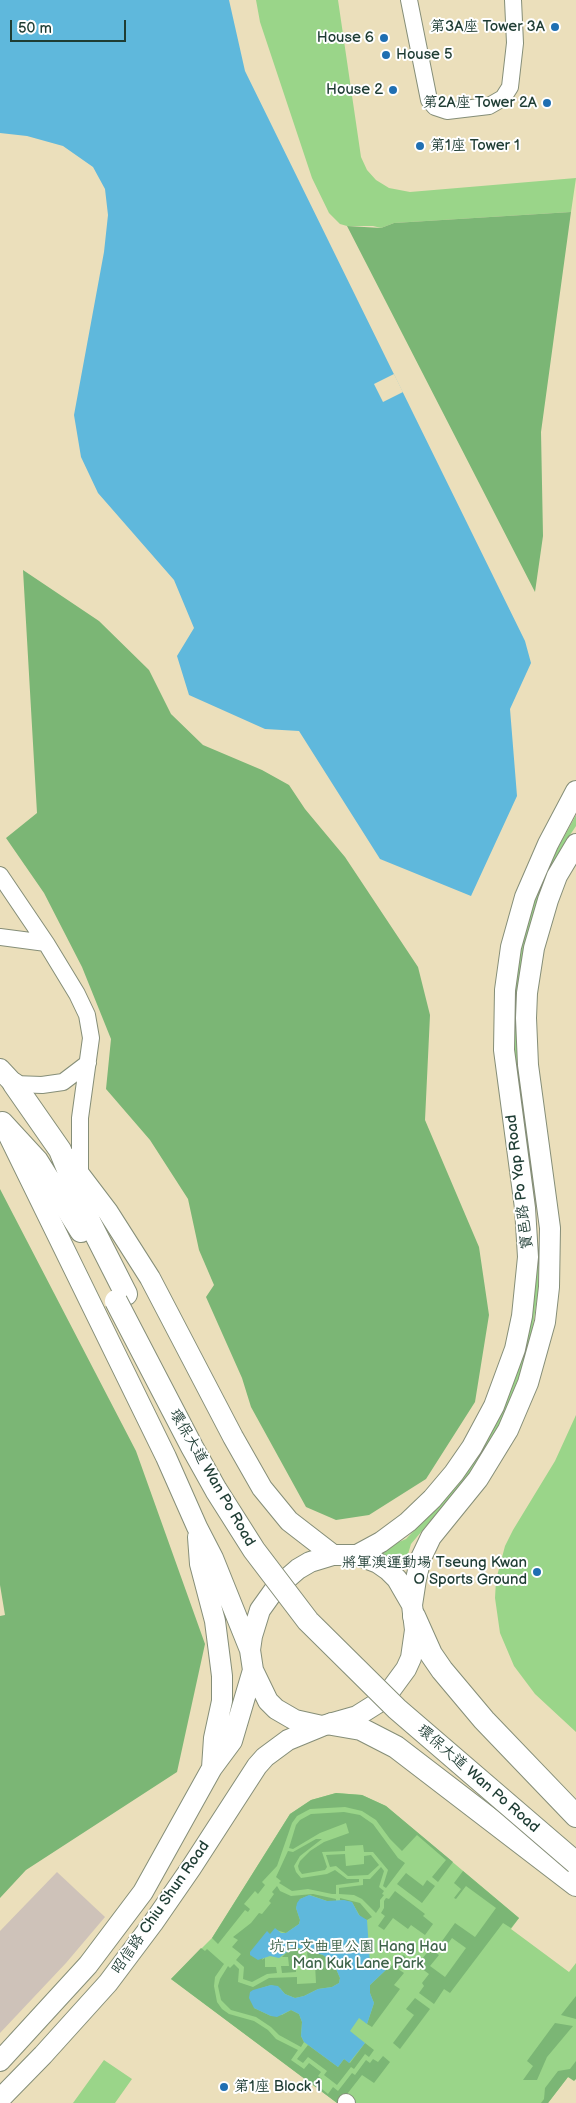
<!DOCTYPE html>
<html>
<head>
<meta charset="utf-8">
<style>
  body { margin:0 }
  #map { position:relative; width:576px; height:2103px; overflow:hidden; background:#ebdfbb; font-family:"Balsamiq Sans",sans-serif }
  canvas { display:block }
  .scale { position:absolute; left:10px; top:20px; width:116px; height:22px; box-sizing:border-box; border:2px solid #1f3d34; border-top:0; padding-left:6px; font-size:15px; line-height:18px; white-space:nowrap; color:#1f3d34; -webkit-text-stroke:4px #fff; paint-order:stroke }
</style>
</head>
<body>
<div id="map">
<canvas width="576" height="2103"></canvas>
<div class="scale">50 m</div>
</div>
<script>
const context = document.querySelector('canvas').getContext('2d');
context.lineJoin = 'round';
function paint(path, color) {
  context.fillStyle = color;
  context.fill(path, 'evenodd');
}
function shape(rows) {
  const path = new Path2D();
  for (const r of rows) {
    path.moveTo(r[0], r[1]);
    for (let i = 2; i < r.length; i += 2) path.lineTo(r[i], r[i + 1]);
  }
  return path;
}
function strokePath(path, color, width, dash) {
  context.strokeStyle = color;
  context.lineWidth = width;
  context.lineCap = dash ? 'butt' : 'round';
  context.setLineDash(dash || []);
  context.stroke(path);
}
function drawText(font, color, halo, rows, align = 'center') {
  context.font = font + ' "Balsamiq Sans","LXGW WenKai TC",sans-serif';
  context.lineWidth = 4;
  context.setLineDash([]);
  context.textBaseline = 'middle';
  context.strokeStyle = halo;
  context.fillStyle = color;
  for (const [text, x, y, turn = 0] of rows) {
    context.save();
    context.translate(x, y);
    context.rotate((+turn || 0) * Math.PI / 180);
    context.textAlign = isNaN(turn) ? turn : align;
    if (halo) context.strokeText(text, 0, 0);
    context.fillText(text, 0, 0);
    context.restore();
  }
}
const industrial = shape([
  [57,1872,105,1917,66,1963,0,2033,0,1931]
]);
const green = shape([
  [256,0,338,0,361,157,367,170,376,180,389,188,410,192,576,178,571,212,394,223,381,228,373,226,347,226,340,224,329,213,312,178,260,22],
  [576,815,576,826,562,847,551,869,517,1008,517,1059,534,1198,539,1257,538,1292,532,1332,525,1361,499,1428,479,1463,411,1544,403,1571,380,1553,387,1547,406,1539,434,1510,521,1353,517,1116,511,1001,525,926,547,868],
  [576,1415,576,1732,535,1694,514,1666,500,1633,495,1598,496,1580,505,1546,513,1530,555,1461],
  [336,1793,362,1795,386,1806,519,1918,511,1929,569,1972,576,1963,576,2079,568,2077,548,2103,337,2103,171,1979,212,1938,290,1814,311,1800],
  [104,2060,132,2079,115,2103,73,2103]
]);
const forest = shape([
  [571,212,541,432,543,536,535,592,347,226,381,228,394,223],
  [23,570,99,621,149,670,171,714,203,745,262,770,289,785,305,809,345,857,418,967,430,1015,425,1120,479,1247,489,1315,475,1402,426,1479,369,1515,336,1520,306,1507,251,1407,242,1378,206,1297,214,1285,199,1250,188,1199,150,1140,106,1089,111,1039,82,967,44,893,6,838,37,813],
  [0,1189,136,1451,205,1644,177,1772,26,1870,0,1898,0,1616,5,1615,0,1585],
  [336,1793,362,1795,386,1806,453,1862,438,1882,432,1877,446,1860,417,1835,402,1851,390,1839,376,1820,362,1811,345,1807,310,1809,297,1816,292,1823,277,1866,262,1882,265,1885,258,1894,255,1891,244,1904,250,1909,248,1912,245,1910,218,1944,212,1938,290,1814,311,1800],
  [344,1812,360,1815,373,1824,398,1858,405,1863,386,1888,383,1886,388,1870,373,1852,364,1852,363,1845,345,1846,345,1851,322,1852,327,1867,325,1870,302,1874,299,1870,298,1866,300,1861,310,1851,324,1842,349,1833,346,1823,320,1833,293,1849,289,1848,296,1825,300,1820,311,1814],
  [316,1839,322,1839,300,1856,294,1866,296,1872,301,1878,327,1874,335,1870,347,1879,359,1879,359,1882,336,1885,336,1894,332,1894,308,1889,292,1891,279,1883,281,1881,276,1877,288,1851,293,1852],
  [345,1854,346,1866,364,1864,364,1856,371,1855,379,1865,368,1875,348,1876,336,1866,330,1867,326,1855],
  [381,1867,384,1871,379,1887,384,1891,382,1894,384,1895,380,1900,380,1907,376,1913,362,1899,354,1895,339,1894,339,1888,363,1885,363,1879,370,1879],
  [463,1871,519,1918,511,1928,503,1923,450,1993,444,1989,434,2004,419,1993,424,1986,422,1983,429,1974,417,1965,430,1949,439,1955,430,1966,445,1977,466,1948,452,1938,447,1945,442,1941,455,1923,475,1937,496,1908,466,1886,456,1899,454,1898,461,1889,454,1883],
  [406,1873,423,1886,427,1880,435,1886,422,1903,397,1884],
  [277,1886,280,1891,291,1896,313,1894,336,1899,336,1901,327,1901,310,1895,300,1899,296,1908,300,1920,299,1924,286,1933,276,1930,262,1960,265,1958,265,1967,276,1967,277,1973,267,1974,252,1982,243,1979,244,1967,236,1960,241,1954,232,1947,238,1940,233,1937,251,1923,259,1913,262,1914,271,1903,269,1901,274,1894,272,1892],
  [395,1891,425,1914,423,1916,433,1924,425,1935,411,1925,408,1929,393,1918,384,1930,378,1926,385,1916,381,1913,384,1908,384,1901,386,1898,389,1899],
  [340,1898,360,1903,372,1917,367,1920,361,1918,352,1902,340,1900],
  [201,1948,205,1951,207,1949,224,1964,215,1977,214,1986,217,2002,222,2009,229,2014,254,2021,268,2030,276,2039,298,2050,291,2060,304,2069,309,2063,321,2072,318,2076,322,2079,317,2085,328,2094,333,2087,338,2091,352,2073,355,2075,366,2060,370,2063,373,2059,378,2062,383,2056,390,2062,374,2083,362,2075,340,2103,337,2103,171,1979],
  [298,1948,302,1949,303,1965,296,1965,296,1972,282,1973,281,1966,289,1966,288,1957,282,1957,290,1949],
  [307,1950,323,1955,332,1960,340,1978,339,1983,332,1987,318,1989,304,1996,295,1998,285,1994,280,1988,271,1985,258,1989,254,2008,271,2016,282,2015,291,2010,299,2014,302,2022,301,2036,304,2042,301,2047,279,2035,271,2027,256,2017,231,2010,221,2000,218,1986,220,1979,228,1966,230,1968,234,1964,239,1969,238,1982,253,1987,269,1978,297,1977,297,1984,316,1983,315,1964,308,1964],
  [404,1955,406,1958,398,1969,404,1973,394,1985,400,1989,372,2027,367,2024,374,2003,370,1993,370,1985,388,1968,402,1960,400,1957],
  [576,1996,576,2019,561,2015],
  [415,1998,430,2009,400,2049,393,2043,414,2015,406,2009],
  [555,2023,573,2026,547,2057,537,2080,523,2080,533,2066,527,2061],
  [365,2043,374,2050,369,2057,365,2054,354,2069,351,2067,337,2085,324,2075,327,2071,308,2057,303,2063,297,2059,308,2045,338,2067,344,2059,350,2063],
  [576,2061,576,2079,574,2081,568,2077,548,2103,541,2103,544,2099,545,2088,558,2071,570,2069]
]);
const water = shape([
  [0,0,229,0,245,71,525,641,531,663,510,709,517,796,471,896,380,859,299,731,265,729,189,695,177,656,194,628,174,580,98,493,81,457,74,415,104,252,108,215,105,189,93,167,63,146,27,136,0,133],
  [309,1895,327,1901,344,1900,352,1902,359,1915,367,1920,370,1964,385,1964,388,1968,370,1985,370,1993,374,2003,367,2024,359,2018,350,2031,365,2043,349,2063,344,2059,338,2067,304,2042,301,2036,302,2022,299,2014,291,2010,277,2017,271,2016,254,2008,249,1998,250,1992,253,1990,271,1985,278,1986,285,1994,295,1998,304,1996,318,1989,332,1987,339,1983,340,1978,334,1964,323,1955,298,1948,291,1949,279,1958,270,1956,258,1960,250,1955,250,1952,267,1931,270,1934,275,1928,281,1933,286,1933,299,1924,300,1920,296,1908,297,1903,300,1899]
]);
const pier = shape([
  [394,374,403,392,383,402,374,384]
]);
const minor = shape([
  [409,0,429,100,435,107,447,111,489,106,503,98,510,87,515,43,513,0],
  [0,875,46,943,77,994,87,1015,91,1038,80,1118,80,1173],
  [0,937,46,943],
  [14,1084,42,1085,63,1082,88,1063],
  [346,2102,347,2103]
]);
const major = shape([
  [0,1069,14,1084],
  [8,1134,166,1457,197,1527,213,1558,250,1650],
  [67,1158,108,1212,150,1278,233,1437,262,1488,289,1521,333,1555],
  [198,1537,200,1564,215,1621,222,1676,222,1701,214,1738,212,1768],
  [333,1555,357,1555,378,1563,388,1570,397,1579,412,1605,415,1630,411,1658,406,1669,384,1699,357,1716,322,1726,295,1720,276,1709,268,1701,253,1670,250,1650,252,1636,260,1610,275,1589,298,1569,310,1562,333,1555],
  [357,1555,381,1542,408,1522,432,1499,454,1473,472,1447,494,1406,515,1349,522,1316,528,1257,525,1208,504,1050,505,990,511,947,525,897,548,844,576,791],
  [412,1605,416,1579,421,1558,431,1537,478,1479,508,1430,528,1383,545,1322,549,1287,550,1228,528,1065,526,1018,527,993,534,948,548,900,557,876,576,844],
  [0,2061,88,1965,143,1892,212,1768,232,1741,253,1670],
  [0,2099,43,2055,108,1983,153,1923,191,1868,257,1766,265,1757,288,1740,322,1726]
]);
const highway = shape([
  [14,1084,60,1150,90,1223,126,1294],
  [2,1123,37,1161,81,1231],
  [414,1616,431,1654,442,1670,484,1720,576,1816],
  [332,1724,361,1729,396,1747,576,1885]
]);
const highwayBridge = shape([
  [116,1301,192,1447,216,1490,254,1550,308,1621,397,1709,576,1863]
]);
const markers = [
  [555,27,5,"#1f6fb2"],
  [384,38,5,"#1f6fb2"],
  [386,55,5,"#1f6fb2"],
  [393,90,5,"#1f6fb2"],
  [547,103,5,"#1f6fb2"],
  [420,146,5,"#1f6fb2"],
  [537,1572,5,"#1f6fb2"],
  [224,2087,5,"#1f6fb2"]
];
const poiNames = [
  ["第3A座 Tower 3A",545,27],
  ["House 6",374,38],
  ["House 5",396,55,"left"],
  ["House 2",383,90],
  ["第2A座 Tower 2A",537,103],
  ["第1座 Tower 1",430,146,"left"],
  ["將軍澳運動場 Tseung Kwan",527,1563],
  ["O Sports Ground",527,1580],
  ["第1座 Block 1",234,2087,"left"]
];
const streetNames = [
  ["寶邑路 Po Yap Road",520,1182,-97],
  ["環保大道 Wan Po Road",212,1478,60],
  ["環保大道 Wan Po Road",478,1779,41],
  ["昭信路 Chiu Shun Road",161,1908,-55]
];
const parkNames = [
  ["坑口文曲里公園 Hang Hau",358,1947],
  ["Man Kuk Lane Park",358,1964]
];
paint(industrial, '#cec2b9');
paint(green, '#9ad589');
paint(forest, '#7bb675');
paint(water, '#5fb8dc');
paint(pier, '#ebdfbb');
strokePath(minor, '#858e78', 18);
strokePath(major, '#858e78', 22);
strokePath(highway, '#858e78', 24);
strokePath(minor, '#fff', 16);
strokePath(major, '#fff', 20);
strokePath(highway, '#fff', 22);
strokePath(highwayBridge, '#858e78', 24, []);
strokePath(highwayBridge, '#fff', 22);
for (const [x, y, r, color] of markers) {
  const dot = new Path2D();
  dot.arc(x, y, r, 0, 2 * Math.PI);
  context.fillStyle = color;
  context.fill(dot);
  strokePath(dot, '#fff', 2);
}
drawText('15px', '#1f3d34', '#fff', poiNames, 'right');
drawText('15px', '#1f3d34', '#fff', streetNames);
drawText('15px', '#3e6349', '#fff', parkNames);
</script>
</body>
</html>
